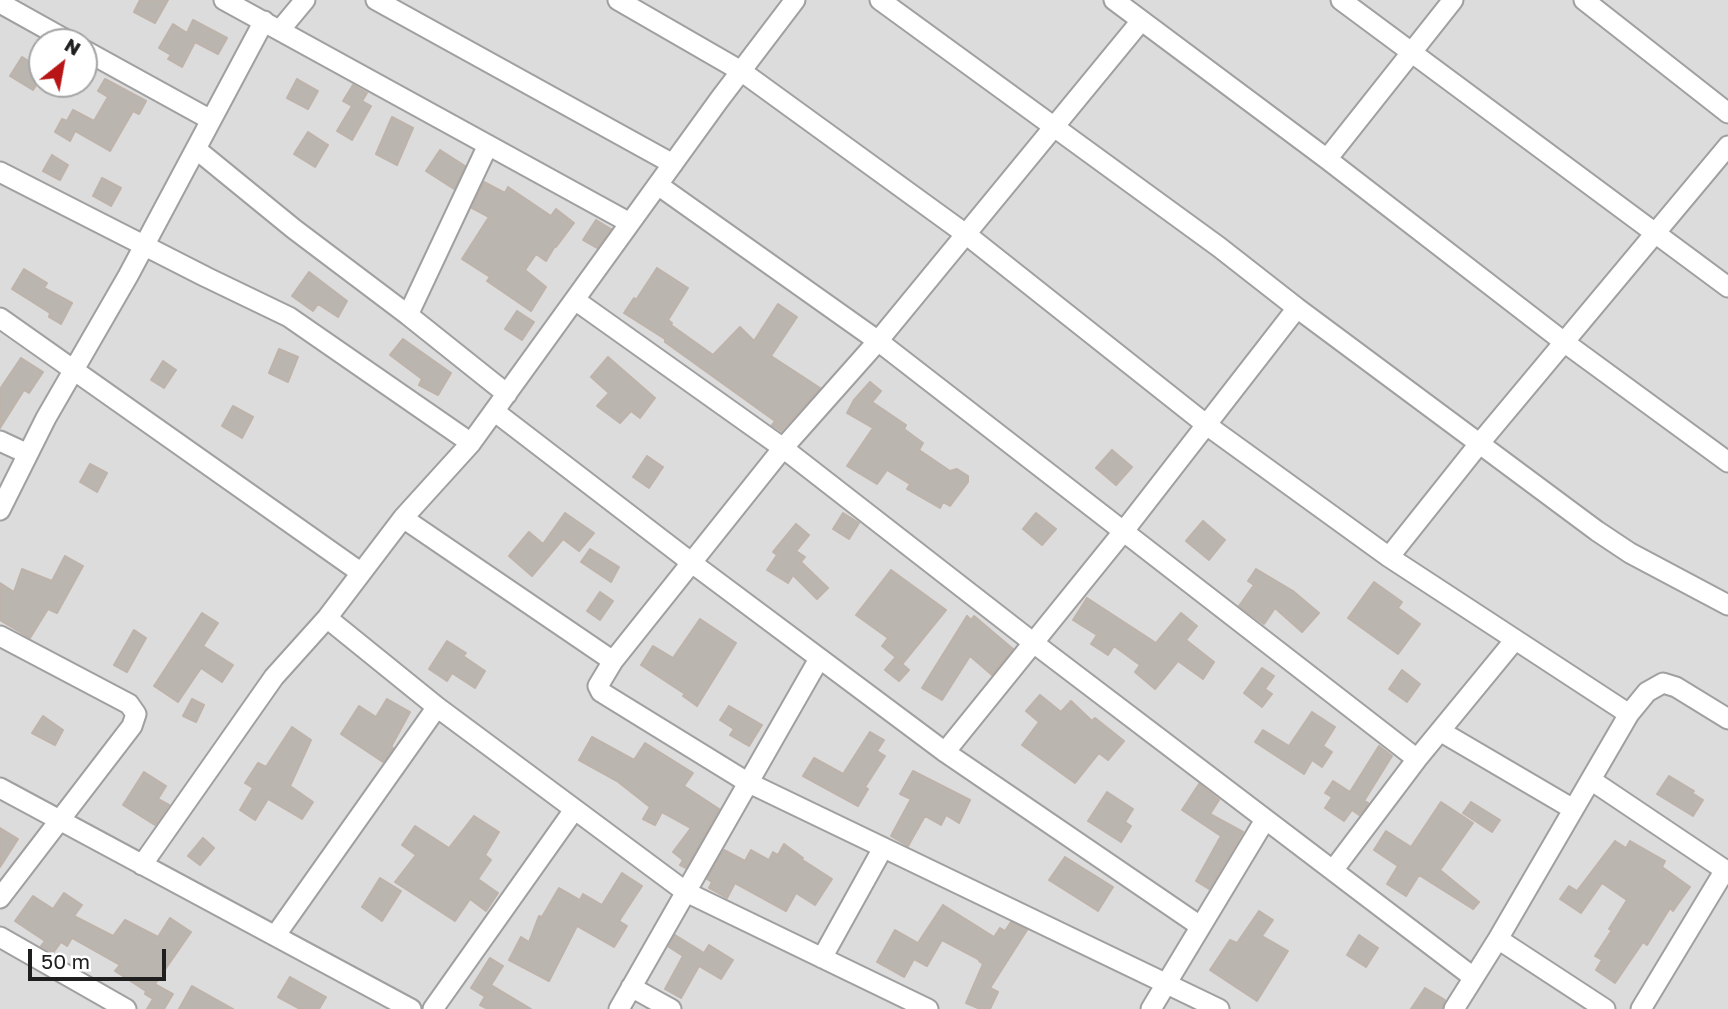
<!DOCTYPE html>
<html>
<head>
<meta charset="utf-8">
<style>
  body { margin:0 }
  #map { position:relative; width:1728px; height:1009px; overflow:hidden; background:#eeebe6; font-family:"Golos Text",sans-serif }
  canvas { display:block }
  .north { position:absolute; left:28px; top:28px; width:70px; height:70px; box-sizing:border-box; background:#fff; border:2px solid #a5a5a5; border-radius:50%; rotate:31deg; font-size:19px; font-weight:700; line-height:28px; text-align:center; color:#1f1f1f }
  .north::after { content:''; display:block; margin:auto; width:24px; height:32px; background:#b81516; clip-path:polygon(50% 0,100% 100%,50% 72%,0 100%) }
  .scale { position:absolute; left:28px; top:949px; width:138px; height:32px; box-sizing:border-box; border:4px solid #1f1f1f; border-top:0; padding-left:9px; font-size:21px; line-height:24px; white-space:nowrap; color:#1f1f1f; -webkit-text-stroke:5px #fff; paint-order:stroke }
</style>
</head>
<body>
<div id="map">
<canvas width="1728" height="1009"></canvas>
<div class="north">N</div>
<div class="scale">50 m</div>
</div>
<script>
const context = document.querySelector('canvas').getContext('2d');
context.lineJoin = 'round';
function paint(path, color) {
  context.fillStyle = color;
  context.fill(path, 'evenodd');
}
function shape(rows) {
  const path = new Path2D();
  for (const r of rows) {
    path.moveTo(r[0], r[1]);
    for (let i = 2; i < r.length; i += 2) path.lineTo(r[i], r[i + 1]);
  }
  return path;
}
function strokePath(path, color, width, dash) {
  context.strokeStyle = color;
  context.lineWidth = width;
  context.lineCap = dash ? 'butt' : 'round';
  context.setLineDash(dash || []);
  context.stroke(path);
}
const residential = shape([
  [0,0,1728,0,1728,1009,0,1009],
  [42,42,84,42,84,84,42,84]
]);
const building = shape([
  [140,0,168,0,155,23,134,12,140,0],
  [193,20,227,38,218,54,195,42,182,67,168,59,171,55,159,48,173,24,187,33,193,20],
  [22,57,42,69,42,76,33,90,10,76,22,57],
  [105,79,146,101,139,114,133,111,110,151,75,131,70,141,55,132,62,119,67,121,73,110,94,121,108,97,98,91,105,79],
  [297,79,318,91,308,109,287,98,297,79],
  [353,85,367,93,362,101,371,106,352,140,337,131,352,106,343,101,353,85],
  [392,117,413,128,397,165,376,154,392,117],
  [308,132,328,145,315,167,294,154,308,132],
  [440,150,465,166,454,189,426,171,440,150],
  [52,155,68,165,60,180,43,171,52,155],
  [102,178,121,188,111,206,93,196,102,178],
  [484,182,505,193,508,187,551,216,556,209,574,223,556,247,555,246,546,261,536,254,525,270,546,287,531,311,487,281,490,277,462,259,489,217,472,208,484,182],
  [596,220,611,229,597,248,583,240,596,220],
  [657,268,688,288,668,320,672,323,671,325,713,355,740,327,754,341,778,304,797,317,771,356,820,388,781,431,772,425,775,421,665,342,665,339,624,313,634,298,636,300,657,268],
  [24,269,47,283,44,288,72,303,61,324,49,317,50,313,12,289,24,269],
  [309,272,347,301,338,317,318,304,313,311,292,296,309,272],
  [517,311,534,322,522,340,505,329,517,311],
  [403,339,451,373,438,395,419,385,422,379,390,355,403,339],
  [279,349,298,357,288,382,269,373,279,349],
  [608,357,655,398,640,418,631,411,620,423,597,406,609,393,591,377,608,357],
  [21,358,43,372,29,393,24,390,0,428,0,389,21,358],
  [163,361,176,370,164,388,151,380,163,361],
  [870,382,881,391,872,402,906,425,904,429,923,443,919,450,950,471,957,469,968,476,968,482,950,506,943,502,940,508,907,489,910,484,887,470,877,484,847,466,873,428,847,413,854,400,870,382],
  [233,406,253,417,242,438,222,426,233,406],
  [1112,450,1132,467,1116,485,1096,468,1112,450],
  [647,456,663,467,649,488,633,477,647,456],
  [90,464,107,473,97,492,80,482,90,464],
  [565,513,594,533,579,551,563,539,532,576,509,556,529,532,543,544,565,513],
  [843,513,859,523,849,539,833,529,843,513],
  [1036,513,1056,529,1042,545,1023,529,1036,513],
  [1203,521,1225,540,1209,560,1186,541,1203,521],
  [796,524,809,535,796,551,805,557,801,562,828,588,817,599,793,575,788,583,767,570,777,555,773,552,796,524],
  [590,549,619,567,611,582,581,562,590,549],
  [65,556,83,566,57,613,48,609,30,638,0,620,0,583,14,592,22,569,52,581,65,556],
  [1256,569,1293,591,1319,613,1302,632,1275,608,1264,624,1239,606,1254,585,1248,581,1256,569],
  [891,570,946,610,903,663,882,646,888,638,856,615,891,570],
  [1374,582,1402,602,1398,608,1420,624,1398,654,1348,618,1374,582],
  [600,592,613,601,600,620,587,611,600,592],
  [1087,598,1156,643,1181,613,1197,626,1186,640,1214,662,1203,679,1178,661,1155,689,1135,672,1140,665,1114,646,1108,655,1091,644,1097,635,1073,620,1087,598],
  [202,613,218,623,203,646,233,665,222,682,201,668,178,702,154,686,202,613],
  [967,616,971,620,974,616,1013,649,992,675,970,656,942,700,922,688,967,616],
  [700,619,736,643,697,706,683,696,685,694,641,665,653,646,673,658,700,619],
  [134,630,146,638,127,672,114,665,134,630],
  [447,641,466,653,463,656,485,671,475,688,452,673,447,681,429,669,447,641],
  [895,658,909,670,899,681,885,670,895,658],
  [1262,668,1274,676,1265,689,1272,694,1262,707,1244,693,1262,668],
  [1402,670,1420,684,1407,702,1389,689,1402,670],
  [1040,695,1061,712,1071,701,1092,721,1095,718,1124,741,1108,760,1099,753,1075,783,1022,745,1039,722,1026,711,1040,695],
  [192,699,204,705,196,722,183,716,192,699],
  [387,699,410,712,391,747,393,748,383,762,341,734,359,706,376,717,387,699],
  [729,706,762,725,749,746,730,735,734,729,720,720,729,706],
  [1312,712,1335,727,1323,746,1332,752,1322,767,1312,760,1304,774,1255,742,1263,730,1289,746,1312,712],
  [43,716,63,730,55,745,32,733,43,716],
  [292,727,311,740,290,786,313,802,302,819,268,799,255,820,240,810,253,788,245,783,258,763,266,767,292,727],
  [870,732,884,740,877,751,885,756,865,787,868,789,858,806,803,776,814,758,843,774,870,732],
  [592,737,634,760,645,743,693,773,684,786,719,809,686,868,680,865,683,860,673,852,691,828,662,812,655,825,643,819,650,807,617,781,579,760,592,737],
  [1379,746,1392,756,1364,801,1368,803,1366,807,1359,815,1352,810,1344,821,1325,808,1332,797,1325,793,1333,781,1350,792,1379,746],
  [913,771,970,800,959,823,946,815,941,825,925,816,908,846,891,836,911,799,900,794,913,771],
  [144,772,166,786,158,799,169,805,155,825,123,805,144,772],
  [1669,776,1694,791,1692,793,1703,800,1693,816,1657,794,1669,776],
  [1199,784,1219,800,1210,814,1243,832,1209,889,1196,881,1221,836,1182,810,1199,784],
  [1107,792,1133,809,1125,822,1131,826,1121,842,1088,821,1107,792],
  [1441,802,1473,823,1440,870,1479,902,1473,909,1419,875,1406,896,1387,884,1398,866,1374,850,1386,831,1411,847,1441,802],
  [1471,802,1500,820,1492,832,1463,813,1471,802],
  [474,816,499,832,485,855,491,860,478,879,498,893,486,911,470,899,455,921,395,882,416,855,402,845,415,826,449,848,474,816],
  [0,828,18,839,0,867,0,828],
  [203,838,214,848,200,865,188,856,203,838],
  [1615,841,1626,848,1630,841,1665,861,1662,867,1690,887,1673,911,1670,908,1647,945,1643,942,1615,983,1596,970,1602,960,1595,956,1612,930,1609,929,1627,900,1602,883,1581,913,1560,899,1569,886,1577,891,1615,841],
  [784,844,803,858,801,859,832,879,815,905,796,893,786,911,735,883,727,898,709,888,712,882,707,879,724,850,745,861,751,850,769,860,773,852,778,855,784,844],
  [1065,857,1113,887,1098,911,1049,880,1065,857],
  [622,873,642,886,619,921,627,926,614,947,577,926,549,981,509,960,521,937,529,942,539,916,542,917,559,888,580,900,583,894,602,905,622,873],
  [380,878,401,891,382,921,362,907,380,878],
  [64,893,82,905,74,916,113,936,125,920,158,937,170,918,191,932,155,984,173,994,164,1009,147,1009,153,999,145,994,146,991,115,971,120,965,72,938,67,946,61,942,53,953,41,946,45,941,15,921,33,896,53,909,64,893],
  [943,905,994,937,1000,928,1005,931,1011,922,1027,930,990,988,998,992,990,1009,980,1009,966,1003,983,964,979,961,980,960,942,940,927,966,914,959,904,977,877,962,895,930,918,943,943,905],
  [1259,911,1273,920,1262,936,1288,951,1257,1001,1210,970,1230,940,1237,943,1259,911],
  [675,935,704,953,709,945,733,960,721,979,699,966,681,998,665,989,683,956,669,947,675,935],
  [1359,935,1378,948,1366,967,1347,955,1359,935],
  [490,958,503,966,491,985,531,1009,488,1009,480,1005,487,993,484,996,471,988,490,958],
  [290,977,326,997,319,1009,300,1009,278,997,290,977],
  [192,986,233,1009,179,1009,192,986],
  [1425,988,1445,1000,1442,1009,1411,1009,1425,988]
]);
const minor = shape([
  [224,0,630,223],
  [376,0,673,164],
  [618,0,741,71,967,235,1208,426,1389,557,1629,714],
  [880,0,1219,247,1297,308,1597,531,1630,553,1728,605],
  [1114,0,1327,159,1564,342,1728,462],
  [1341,0,1728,287],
  [1584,0,1728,113],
  [0,3,70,42],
  [1141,21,878,341,783,448,613,661,598,686,601,692,747,782,1219,1009],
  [280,30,305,0],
  [84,50,211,120],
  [196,149,294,229,408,315,507,394],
  [1327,159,1453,0],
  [0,172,206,277,289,317,471,443],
  [658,185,878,341,1417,759],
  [575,300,783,448,1035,644,1473,977],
  [408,315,488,145],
  [0,318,360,572],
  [494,411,692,563,945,752,1200,926],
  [0,441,28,454],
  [0,510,46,418,128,276,264,21],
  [403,518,613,661],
  [1389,557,1479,444,1728,146],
  [327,618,437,707,686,892,928,1009],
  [0,636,129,704,136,714,132,726,0,898],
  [1440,731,1573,809],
  [945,752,1123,532,1297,308],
  [1591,780,1728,872],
  [0,788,411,1009],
  [142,865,274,677,327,618,403,518,471,443,719,100,795,0],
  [1334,869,1417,759,1514,641],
  [275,936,437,707],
  [0,937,126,1009],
  [1498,939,1605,1009],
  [822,958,883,848],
  [631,987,671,1009],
  [433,1009,574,810],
  [619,1009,819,659],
  [1151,1009,1265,820],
  [1454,1009,1498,939,1629,714,1647,692,1663,683,1676,687,1728,719],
  [1641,1009,1725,870]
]);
paint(residential, '#dddcdc');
paint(building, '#bbb5af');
strokePath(building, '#beb3aa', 2);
strokePath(minor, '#a0a0a0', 23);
strokePath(minor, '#fff', 19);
</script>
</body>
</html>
